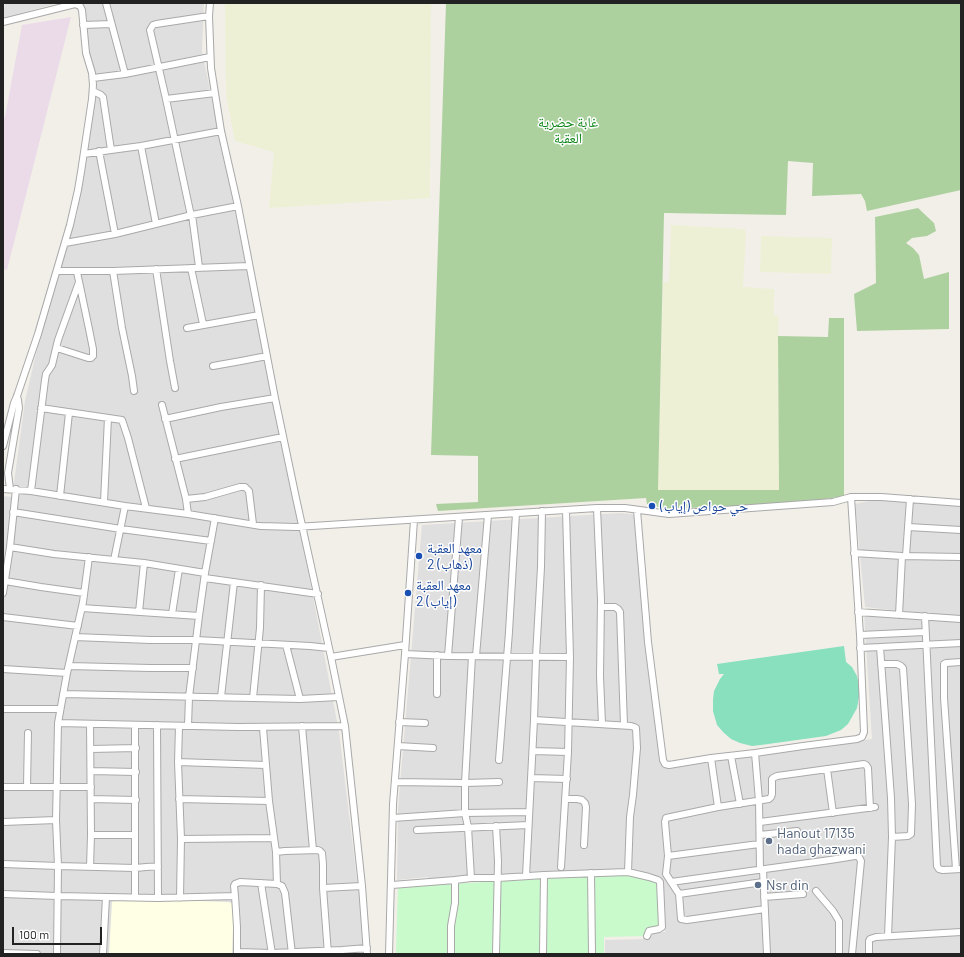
<!DOCTYPE html>
<html>
<head>
<meta charset="utf-8">
<style>
  body { margin:0 }
  #map { position:relative; width:964px; height:957px; overflow:hidden; background:#f2efe9; font-family:Barlow,sans-serif }
  canvas { display:block }
  .frame { position:absolute; inset:0; border:4px solid #222; pointer-events:none }
  .scale { position:absolute; left:12px; top:927px; width:90px; height:18px; box-sizing:border-box; border:2px solid #222; border-top:0; padding-left:5px; font-size:12px; line-height:14px; white-space:nowrap; color:#222; -webkit-text-stroke:3px #fff; paint-order:stroke }
</style>
</head>
<body>
<div id="map">
<canvas width="964" height="957"></canvas>
<div class="frame"></div>
<div class="scale">100 m</div>
</div>
<script>
const context = document.querySelector('canvas').getContext('2d');
context.lineJoin = 'round';
function paint(path, color) {
  context.fillStyle = color;
  context.fill(path, 'evenodd');
}
function shape(rows) {
  const path = new Path2D();
  for (const r of rows) {
    path.moveTo(r[0], r[1]);
    for (let i = 2; i < r.length; i += 2) path.lineTo(r[i], r[i + 1]);
  }
  return path;
}
function strokePath(path, color, width, dash) {
  context.strokeStyle = color;
  context.lineWidth = width;
  context.lineCap = dash ? 'butt' : 'round';
  context.setLineDash(dash || []);
  context.stroke(path);
}
function drawText(font, color, halo, rows, align = 'center') {
  context.font = font + ' Barlow,"Noto Naskh Arabic",sans-serif';
  context.lineWidth = 3;
  context.setLineDash([]);
  context.textBaseline = 'middle';
  context.strokeStyle = halo;
  context.fillStyle = color;
  for (const [text, x, y, turn = 0] of rows) {
    context.save();
    context.translate(x, y);
    context.rotate((+turn || 0) * Math.PI / 180);
    context.textAlign = isNaN(turn) ? turn : align;
    if (halo) context.strokeText(text, 0, 0);
    context.fillText(text, 0, 0);
    context.restore();
  }
}
const residential = shape([
  [5,3,58,3,3,18],
  [83,3,204,3,202,51,300,529,339,732,366,954,3,954,3,496,12,497,25,401,40,336,69,238,77,215,93,96],
  [873,500,961,506,961,618,865,607,855,504],
  [621,513,638,515,663,768,872,739,864,614,961,621,961,954,605,954,605,940,647,939,649,933,665,932,662,878,631,868,456,877,458,902,432,906,428,877,397,880,398,808,422,525]
]);
const industrial = shape([
  [71,17,7,270,3,269,3,119,5,117,22,25]
]);
const education = shape([
  [119,898,228,902,232,903,234,905,232,954,109,954,112,902,115,899]
]);
const farmland = shape([
  [225,3,431,3,430,198,269,208,274,152,235,141,226,95],
  [671,225,745,229,746,235,743,287,774,289,774,315,779,316,778,336,779,490,658,490,663,282,669,282],
  [761,236,832,238,831,274,760,272]
]);
const forest = shape([
  [446,3,961,3,961,190,867,211,865,201,861,194,812,196,813,163,788,161,786,215,664,213,658,490,779,490,778,336,828,337,829,318,844,318,844,496,801,503,666,509,647,504,646,498,438,511,436,504,478,502,478,456,431,455],
  [918,208,934,223,936,231,927,236,912,238,906,243,913,248,919,255,924,279,949,272,949,329,857,331,854,294,876,283,875,217]
]);
const park = shape([
  [628,874,659,881,661,928,645,936,604,937,604,954,396,954,398,887]
]);
const pitch = shape([
  [844,646,846,662,852,667,857,676,860,691,857,708,848,724,841,730,826,736,761,745,752,746,740,743,731,739,723,732,717,725,713,711,713,700,714,691,720,679,724,674,719,674,717,664]
]);
const minor = shape([
  [106,3,125,74],
  [210,3,209,16,211,68,221,131,238,206,275,398,296,498,331,657,345,726,362,886,367,954],
  [3,22,75,4,80,6,82,10,86,53,92,73,93,85,92,99,81,172,78,190,70,225,38,334,17,396,14,403,3,446],
  [83,25,111,24],
  [93,78,125,74,210,57],
  [166,99,215,93],
  [141,146,156,224],
  [111,150,141,146,221,131],
  [99,151,115,234],
  [84,154,111,150,103,97,101,95,93,91],
  [192,215,199,267],
  [191,216,166,99,150,30,153,25,156,24,209,16],
  [65,243,115,234,192,215,238,206],
  [191,268,203,324],
  [156,269,170,361,175,388],
  [57,271,113,271,249,266],
  [113,271,122,328,132,376,134,391],
  [187,328,259,315],
  [57,348,88,358,91,358,93,356,93,349,89,329,77,272],
  [213,366,241,361,267,356],
  [162,405,186,499,188,514],
  [41,408,122,420,128,438,146,508],
  [165,419,221,407,275,398],
  [175,459,263,441,283,437],
  [3,489,31,491,125,506,188,514,261,526,296,527,597,508,625,508,669,514,833,502,851,497,881,497,961,503],
  [10,489,8,473,19,408,18,400,17,396],
  [31,491,45,380,46,374,52,365,58,340,79,282],
  [60,496,69,413],
  [186,499,205,497,240,487,245,487,249,491,253,524],
  [104,502,108,418],
  [597,508,601,600,600,676,602,724],
  [637,510,648,642,663,760,665,764,669,765,711,758,755,753,803,746,857,739,862,737,864,732,860,635,851,497],
  [13,512,121,529,211,541],
  [908,527,961,530],
  [10,547,54,554,144,563,205,573],
  [854,553,902,556,961,557],
  [906,556,910,499],
  [114,560,125,506],
  [205,578,318,594],
  [5,581,41,587,84,593],
  [3,593,10,547,16,489],
  [601,607,615,607,618,609,620,612,624,725],
  [82,608,199,616],
  [139,612,144,563],
  [858,612,961,619],
  [172,614,179,569],
  [899,615,902,556],
  [925,616,937,866,939,869,943,870,961,869],
  [3,617,78,626],
  [860,635,925,632],
  [75,637,150,640,196,640,310,646,329,648],
  [286,645,300,699],
  [880,647,891,798,892,837,888,936],
  [860,648,961,643],
  [405,654,448,656,570,657],
  [437,655,437,694],
  [448,656,459,517],
  [476,656,488,515],
  [331,657,405,645],
  [881,664,897,664,901,666,903,668,912,804,911,834,908,836,892,837],
  [69,666,150,668,193,668],
  [3,669,67,673],
  [63,694,300,699,339,697],
  [221,697,234,582],
  [253,698,260,628,261,585],
  [3,709,60,709],
  [534,720,631,726,634,727,636,728,637,748,633,795,630,817,628,872],
  [399,722,425,723],
  [58,723,238,727,345,726],
  [157,725,158,898],
  [179,726,178,762,181,839,180,898],
  [188,726,189,697,199,616,205,573,215,518],
  [302,726,313,850],
  [263,728,269,801,276,852,277,884],
  [398,746,433,748],
  [91,749,136,748],
  [533,751,568,752],
  [755,753,759,801,760,870],
  [731,756,740,804],
  [711,758,718,807],
  [499,760,509,632,516,513],
  [178,762,266,765],
  [827,769,833,813],
  [91,771,136,772],
  [531,778,567,779],
  [396,782,465,783,499,782],
  [27,786,28,733],
  [3,787,91,787],
  [91,799,136,800],
  [179,799,269,801],
  [565,799,577,799,582,800,585,803,586,807,584,845],
  [393,818,465,813,529,812],
  [3,822,56,820],
  [760,822,875,807],
  [496,826,498,861,496,954],
  [417,830,528,825],
  [91,835,135,835],
  [760,835,797,831],
  [181,839,273,838],
  [276,852,285,851,318,850,320,851,322,853,323,864,323,888,328,954],
  [668,856,759,844],
  [3,864,58,866,135,868,158,866],
  [90,867,91,835,90,724],
  [561,867,568,752,570,657,566,510],
  [956,869,944,698,944,664,946,663,961,662],
  [763,870,767,954],
  [591,873,592,954],
  [526,876,534,720,536,657,541,567,542,511],
  [471,878,468,827,465,813,465,783,472,656],
  [671,882,830,860,855,856,858,856,860,859,861,861,852,954],
  [261,883,272,954],
  [392,885,455,880],
  [323,888,362,886],
  [816,891,833,911,839,921,839,954],
  [3,894,57,896,158,898,235,896],
  [679,894,763,882],
  [135,897,135,725],
  [764,897,803,894],
  [765,909,687,920,681,919,679,894,666,874,668,856,665,822,666,818,718,807,769,799,771,797,772,794,772,779,773,778,777,776,864,764,866,765,868,768,870,808],
  [238,952,272,953,342,950,367,948],
  [3,953,37,954],
  [57,954,58,866,56,820,58,723,67,673,83,602,89,557],
  [103,954,106,897],
  [237,954,237,927,235,896,234,886,235,884,240,882,277,884,282,886,285,893,292,954],
  [389,954,393,804,405,654,414,520],
  [451,954,451,926,455,903,455,880,471,878,498,878,544,875,628,872,649,877,658,880,660,882,662,927,659,929,649,931,647,936],
  [543,954,544,875],
  [869,954,869,941,870,939,876,937,961,932]
]);
const markers = [
  [652,506,4,"#1a4fb4"],
  [419,556,4,"#1a4fb4"],
  [408,593,4,"#1a4fb4"],
  [769,841,4,"#5c6f8a"],
  [758,885,4,"#5c6f8a"]
];
const parkNames = [
  ["غابة حضرية",568,122],
  ["العقبة",568,138]
];
const transitNames = [
  ["حي حواص (إياب)",660,506],
  ["معهد العقبة",427,548],
  ["2 (ذهاب)",427,564],
  ["معهد العقبة",416,585],
  ["2 (إياب)",416,601]
];
const serviceNames = [
  ["Hanout 17135",777,833],
  ["hada ghazwani",777,849],
  ["Nsr din",766,885]
];
paint(residential, '#e0dfdf');
paint(industrial, '#ebdbe8');
paint(education, '#ffffe5');
paint(farmland, '#eef0d5');
paint(forest, '#add19e');
paint(park, '#c8facc');
paint(pitch, '#88e0be');
strokePath(minor, '#a9a9a9', 8);
strokePath(minor, '#fff', 6);
for (const [x, y, r, color] of markers) {
  const dot = new Path2D();
  dot.arc(x, y, r, 0, 2 * Math.PI);
  context.fillStyle = color;
  context.fill(dot);
  strokePath(dot, '#fff', 1.5);
}
drawText('14px', '#0c8416', '#fff', parkNames);
drawText('14px', '#164399', '#fff', transitNames, 'left');
drawText('14px', '#4e5e75', '#fff', serviceNames, 'left');
</script>
</body>
</html>
